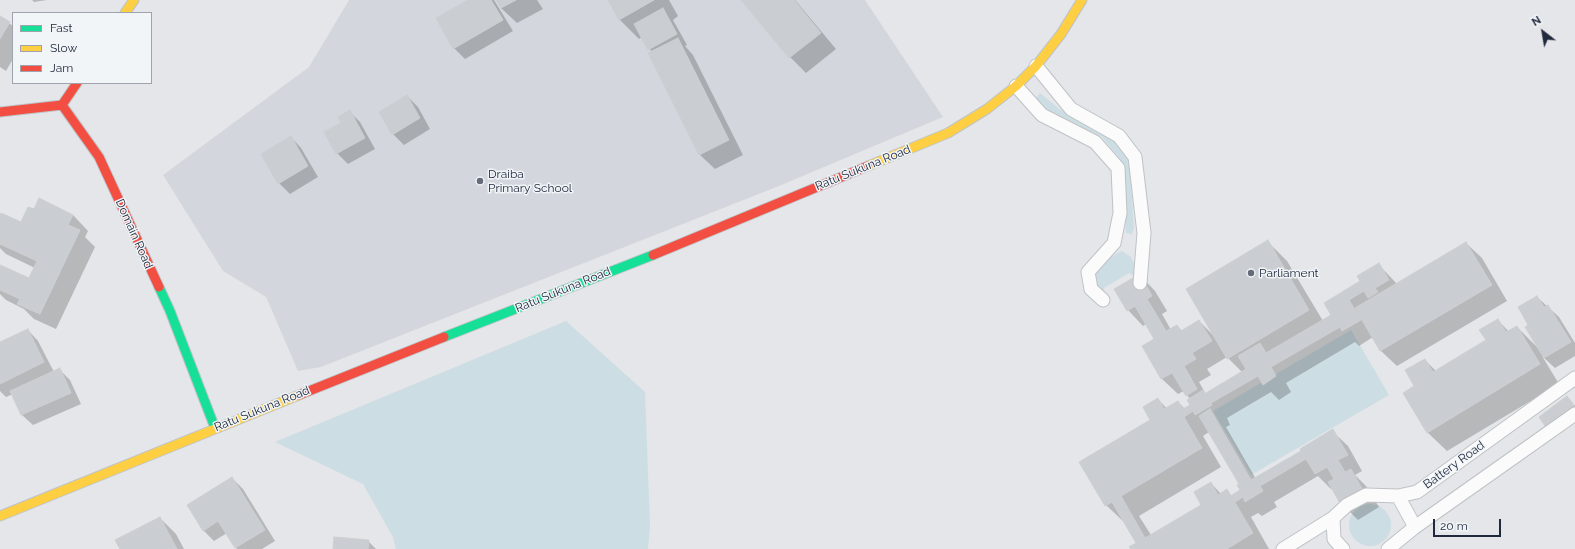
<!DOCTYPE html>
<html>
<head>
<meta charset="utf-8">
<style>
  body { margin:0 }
  #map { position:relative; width:1575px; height:549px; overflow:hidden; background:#e4e6e9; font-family:Raleway,sans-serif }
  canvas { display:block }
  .legend { position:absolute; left:12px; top:12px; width:140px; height:72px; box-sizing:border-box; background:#f1f5f8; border:1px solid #9ea3ad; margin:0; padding:5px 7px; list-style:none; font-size:12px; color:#21293d }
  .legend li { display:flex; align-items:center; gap:8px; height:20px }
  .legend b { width:20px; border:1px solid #9ea3ad }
  .north { position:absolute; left:1523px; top:12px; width:40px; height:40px; -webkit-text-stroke:3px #f1f5f8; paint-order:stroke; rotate:329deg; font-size:11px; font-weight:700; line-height:16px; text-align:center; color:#21293d }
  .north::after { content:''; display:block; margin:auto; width:14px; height:18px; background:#21293d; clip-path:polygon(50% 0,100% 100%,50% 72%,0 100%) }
  .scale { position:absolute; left:1433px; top:519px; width:68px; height:18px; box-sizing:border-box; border:2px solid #21293d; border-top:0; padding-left:5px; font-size:12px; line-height:14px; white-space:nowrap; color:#21293d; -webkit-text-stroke:3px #f1f5f8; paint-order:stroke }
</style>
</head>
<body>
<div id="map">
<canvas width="1575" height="549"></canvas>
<ul class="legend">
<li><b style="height:5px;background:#16e098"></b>Fast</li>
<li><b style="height:5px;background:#ffcf43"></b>Slow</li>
<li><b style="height:5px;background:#f24e42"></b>Jam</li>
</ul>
<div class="north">N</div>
<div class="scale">20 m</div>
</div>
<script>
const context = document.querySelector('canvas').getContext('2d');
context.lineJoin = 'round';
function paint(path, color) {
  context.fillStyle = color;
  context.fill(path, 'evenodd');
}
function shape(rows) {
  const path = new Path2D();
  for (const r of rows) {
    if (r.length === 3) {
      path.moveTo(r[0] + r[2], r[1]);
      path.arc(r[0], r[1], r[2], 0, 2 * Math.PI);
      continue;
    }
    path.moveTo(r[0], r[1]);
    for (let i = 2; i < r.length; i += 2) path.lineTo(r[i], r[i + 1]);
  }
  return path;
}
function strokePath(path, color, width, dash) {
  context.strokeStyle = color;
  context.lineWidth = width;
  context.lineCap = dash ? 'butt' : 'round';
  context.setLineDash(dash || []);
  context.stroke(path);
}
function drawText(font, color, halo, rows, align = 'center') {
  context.font = font + ' Raleway,sans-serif';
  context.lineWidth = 3;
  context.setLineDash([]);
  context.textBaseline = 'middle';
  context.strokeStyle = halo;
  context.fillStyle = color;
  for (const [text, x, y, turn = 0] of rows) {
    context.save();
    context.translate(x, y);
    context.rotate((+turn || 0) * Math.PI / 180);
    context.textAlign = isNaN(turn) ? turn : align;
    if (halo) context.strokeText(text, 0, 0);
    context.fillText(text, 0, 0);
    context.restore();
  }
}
const built = shape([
  [349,0,865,0,943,117,779,186,321,367,298,371,266,297,223,271,163,175,309,67]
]);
const green = shape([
  [1040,93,1059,109,1103,131,1129,156,1134,228,1132,234,1126,233,1121,160,1102,137,1046,109,1036,98],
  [1122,251,1131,257,1136,268,1134,276,1129,273,1104,288,1105,292,1099,288,1093,280,1096,268,1116,254],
  [566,321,645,392,650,526,648,549,396,549,393,537,363,484,275,442],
  [1351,330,1389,395,1251,475,1213,411],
  [1370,525,21]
]);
const shadow = shape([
  [32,0,47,0,34,2],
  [470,0,494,0,513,31,465,59,454,48],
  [497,0,537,0,543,9,517,23,501,8],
  [609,0,669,0,678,16,673,20,687,45,685,46,693,55,743,155,715,169,699,154,652,52,642,37,639,39,620,20],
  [743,0,795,0,836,49,806,73,790,57],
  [0,17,13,26,13,59,6,71,0,67],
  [407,96,418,107,430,129,404,145,393,134],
  [350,112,360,122,375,149,348,164,337,153,342,123],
  [291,137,301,148,318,177,290,194,279,183],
  [34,211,73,215,88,231,85,237,95,247,56,329,34,319,24,309,6,300,0,294,0,266,30,280,35,268,6,254,0,248,0,218,21,223],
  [1268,242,1287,261,1323,321,1332,315,1362,282,1379,265,1397,284,1466,243,1482,258,1507,301,1397,366,1381,351,1373,337,1359,346,1355,342,1286,383,1291,392,1279,400,1271,392,1227,418,1230,425,1226,427,1256,479,1302,451,1332,431,1348,446,1362,471,1355,475,1366,486,1379,507,1358,520,1342,504,1333,488,1331,489,1318,476,1274,502,1277,507,1262,516,1258,513,1251,517,1269,549,1132,549,1137,544,1126,524,1106,505,1151,420,1158,399,1167,409,1178,402,1185,409,1191,406,1190,399,1184,391,1178,394,1162,379,1143,347,1155,340,1146,324,1143,326,1128,310,1140,275,1155,291,1167,311,1162,314,1171,330,1177,326,1182,331,1199,321,1215,337],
  [1227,357,1242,372,1206,394,1199,382,1211,375,1207,369],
  [1209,432,1240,484,1242,491,1232,496,1227,491,1221,494,1211,483,1202,505,1151,535,1139,516,1221,467,1203,436],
  [1537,297,1559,317,1575,343,1575,356,1555,368,1542,356,1559,384,1447,451,1427,432,1416,386,1425,360,1436,371,1487,341,1498,320,1509,332,1517,327,1538,348,1530,325],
  [28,330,38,341,54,372,59,369,70,380,81,404,33,425,22,415,13,394,6,397,0,391,0,343],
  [1567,397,1575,406,1575,413,1551,430,1546,425],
  [232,478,243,489,275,541,262,549,237,549,227,533,214,541,203,530],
  [160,518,176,534,184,549,121,549],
  [368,541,376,549,334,549]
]);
const building = shape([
  [468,0,491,0,503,20,453,49,436,18,468,0],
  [496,0,516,0,501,8,496,0],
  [608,0,654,0,619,20,608,0],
  [741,0,794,0,821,33,789,58,741,0],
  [663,8,677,34,648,50,634,24,663,8],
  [0,16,10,22,0,39,0,16],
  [678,38,729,140,699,155,648,53,678,38],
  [407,95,420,118,392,135,379,112,407,95],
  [350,110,365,138,336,154,324,132,341,123,338,117,350,110],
  [291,136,308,166,278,184,261,154,291,136],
  [39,198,73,215,68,225,80,230,40,314,17,304,20,299,0,290,0,265,29,278,37,261,0,244,0,215,1,213,21,222,28,207,34,209,39,198],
  [1268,240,1309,310,1227,359,1186,289,1268,240],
  [1466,242,1492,285,1380,351,1355,308,1466,242],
  [1379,263,1389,280,1375,288,1378,292,1368,298,1364,291,1349,300,1361,320,1342,331,1340,327,1271,367,1276,376,1263,385,1258,376,1211,403,1206,393,1246,369,1238,356,1260,343,1266,353,1331,315,1324,303,1360,281,1357,276,1379,263],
  [1140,274,1152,296,1147,299,1166,331,1177,325,1181,331,1199,320,1212,341,1192,353,1196,359,1184,366,1197,389,1186,396,1172,373,1161,379,1142,346,1154,339,1135,306,1127,311,1114,289,1140,274],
  [1537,296,1544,307,1548,305,1571,342,1544,358,1525,327,1528,325,1518,307,1537,296],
  [1498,319,1506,332,1517,326,1540,364,1427,433,1403,393,1414,386,1405,370,1425,359,1433,372,1486,340,1479,330,1498,319],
  [28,329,44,362,0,384,0,342,28,329],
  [60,368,71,393,21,415,10,391,60,368],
  [1203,390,1212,405,1195,415,1193,411,1184,417,1202,448,1121,496,1145,538,1201,505,1194,492,1211,482,1218,495,1227,489,1253,533,1227,549,1131,549,1129,547,1136,543,1112,502,1105,506,1079,462,1150,420,1143,407,1158,398,1164,409,1178,401,1183,409,1190,405,1187,400,1203,390],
  [1567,396,1574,405,1545,426,1539,417,1567,396],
  [1210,409,1251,480,1301,451,1300,449,1333,429,1348,455,1338,460,1345,472,1351,469,1364,492,1341,505,1328,482,1334,479,1327,467,1315,474,1306,459,1260,486,1263,491,1245,502,1243,497,1235,502,1232,495,1240,490,1237,485,1239,484,1199,416,1210,409],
  [232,477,265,530,235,548,218,521,203,531,187,505,232,477],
  [160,517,177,549,120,549,115,540,160,517],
  [334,537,369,540,368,549,333,549,334,537]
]);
const lane = shape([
  [1036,66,1071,109,1119,136,1135,157,1144,233,1140,283],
  [1016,86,1042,115,1095,142,1118,168,1120,213,1114,243,1088,272,1091,289,1103,300],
  [1398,496,1415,527],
  [1333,518,1334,539,1343,549],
  [1283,549,1333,518,1347,505,1366,495,1398,496,1417,492,1575,378],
  [1388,549,1415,527,1575,414]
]);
const fast = shape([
  [159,287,170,311,215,428],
  [444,337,653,255]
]);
const slow = shape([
  [125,13,134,0],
  [868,166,948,133,987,109,1016,86,1036,66,1061,34,1082,0],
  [0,516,299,395]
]);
const jam = shape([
  [62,105,77,83],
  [0,112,62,105,99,157,159,287],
  [653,255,868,166],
  [299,395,444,337]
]);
const markers = [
  [480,181,4,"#656b79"],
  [1251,273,4,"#656b79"]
];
const streetNames = [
  ["Ratu Sukuna Road",863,168,-22],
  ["Domain Road",134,234,66],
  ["Ratu Sukuna Road",563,290,-22],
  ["Ratu Sukuna Road",262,409,-22],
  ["Battery Road",1454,465,-36]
];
const poiNames = [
  ["Draiba",488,174],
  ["Primary School",488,188],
  ["Parliament",1259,273]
];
paint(built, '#d3d7dd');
paint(green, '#ccdde3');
paint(shadow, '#0003');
paint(building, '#cacdd1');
strokePath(building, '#cccfd2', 1);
strokePath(lane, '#bfc2c5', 15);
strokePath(fast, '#bfc3c7', 11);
strokePath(slow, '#bfc3c7', 11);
strokePath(jam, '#bfc3c7', 11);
strokePath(lane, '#fbfbfc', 13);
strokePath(fast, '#16e098', 9);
strokePath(slow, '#ffcf43', 9);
strokePath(jam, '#f24e42', 9);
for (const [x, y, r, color] of markers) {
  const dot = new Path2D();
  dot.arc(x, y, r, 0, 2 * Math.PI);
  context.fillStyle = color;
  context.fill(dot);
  strokePath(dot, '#f1f5f8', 1.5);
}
drawText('12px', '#21293d', '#f1f5f8', streetNames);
drawText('12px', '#21293d', '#f1f5f8', poiNames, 'left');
</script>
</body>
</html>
